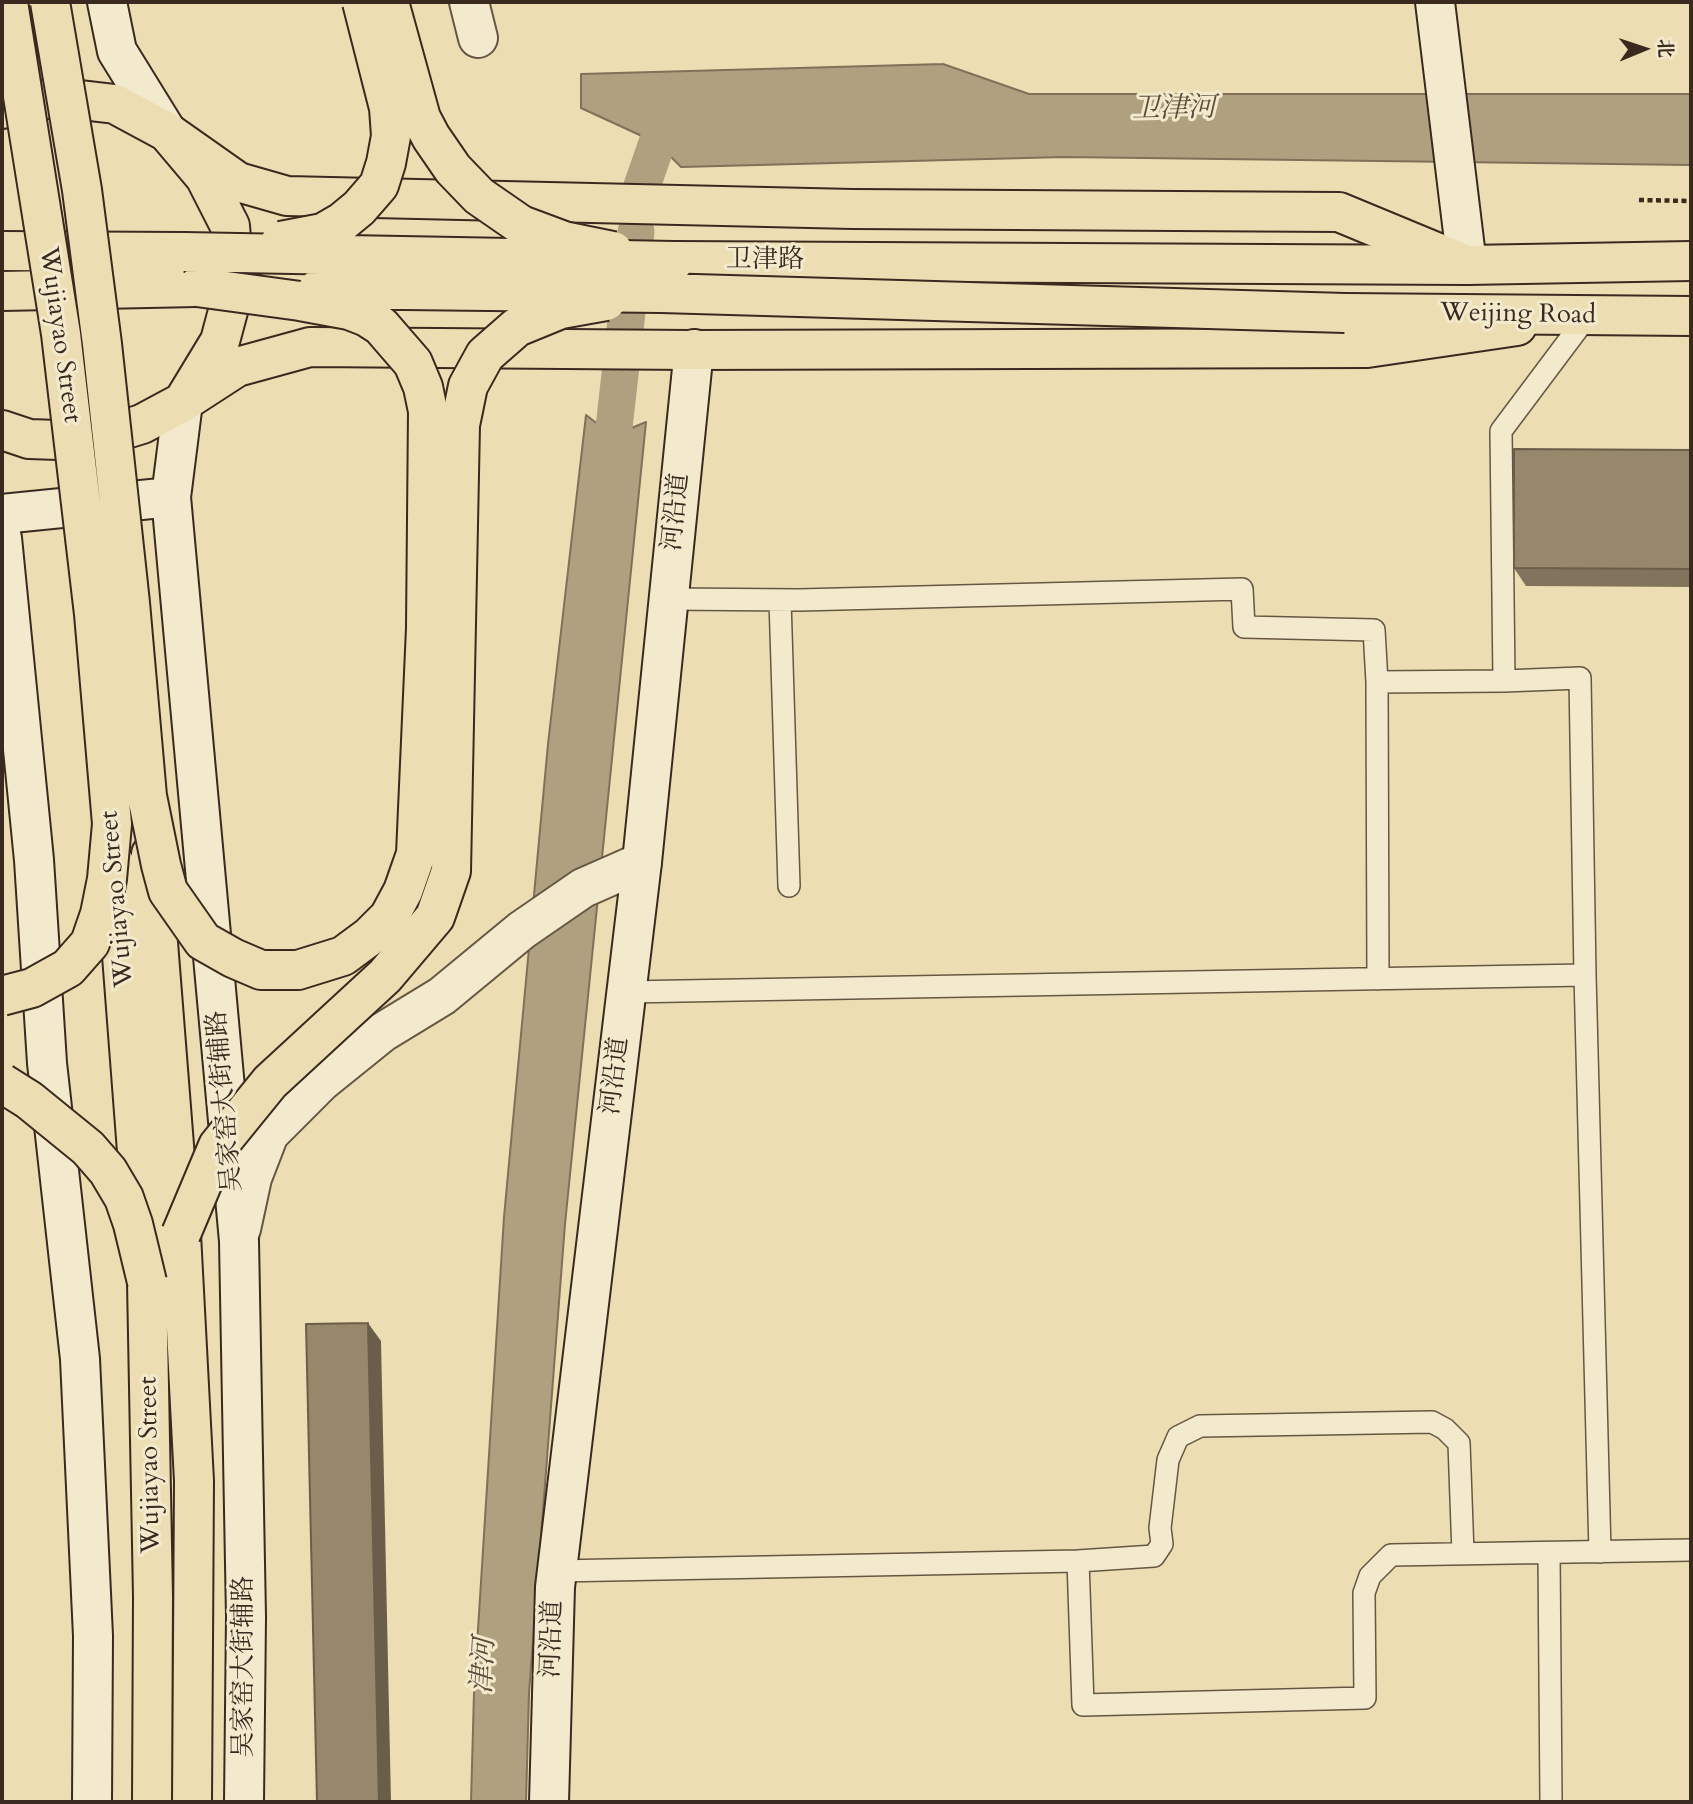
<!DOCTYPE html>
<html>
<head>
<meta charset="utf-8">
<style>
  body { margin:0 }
  #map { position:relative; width:1693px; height:1804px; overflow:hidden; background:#ecdeb2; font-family:Cardo,"Noto Serif SC",serif }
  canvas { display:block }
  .frame { position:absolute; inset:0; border:4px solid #3a291f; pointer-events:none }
  .north { position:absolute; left:1609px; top:14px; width:70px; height:70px; -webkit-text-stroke:5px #f3eacd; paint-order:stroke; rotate:88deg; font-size:19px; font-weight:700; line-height:28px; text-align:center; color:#3a291f }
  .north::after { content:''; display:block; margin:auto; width:24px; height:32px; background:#3a291f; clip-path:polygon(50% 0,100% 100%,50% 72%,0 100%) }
</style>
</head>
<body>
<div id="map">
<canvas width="1693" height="1804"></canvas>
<div class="frame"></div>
<div class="north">北</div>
</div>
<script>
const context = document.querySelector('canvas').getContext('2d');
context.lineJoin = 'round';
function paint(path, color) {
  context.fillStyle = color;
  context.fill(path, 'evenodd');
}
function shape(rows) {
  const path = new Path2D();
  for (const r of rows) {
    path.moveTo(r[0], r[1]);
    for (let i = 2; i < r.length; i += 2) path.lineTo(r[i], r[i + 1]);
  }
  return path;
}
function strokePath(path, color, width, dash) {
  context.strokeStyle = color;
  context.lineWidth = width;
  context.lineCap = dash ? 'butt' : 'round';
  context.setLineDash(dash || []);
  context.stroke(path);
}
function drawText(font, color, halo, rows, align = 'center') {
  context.font = font + ' Cardo,"Noto Serif SC",serif';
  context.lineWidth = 6;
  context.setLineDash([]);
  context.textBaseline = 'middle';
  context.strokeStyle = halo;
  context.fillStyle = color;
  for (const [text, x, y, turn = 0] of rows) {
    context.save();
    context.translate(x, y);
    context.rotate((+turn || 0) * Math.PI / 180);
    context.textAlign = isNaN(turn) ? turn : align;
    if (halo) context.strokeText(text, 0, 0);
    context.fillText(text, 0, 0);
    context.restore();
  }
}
const water = shape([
  [943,64,1029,94,1691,94,1691,165,1064,157,681,167,657,143,581,108,581,74,943,64],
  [586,415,608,432,622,432,646,422,565,1224,529,1693,526,1802,471,1802,474,1693,504,1217,548,744,586,415]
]);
const canal = shape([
  [641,189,657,143],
  [608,481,636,232]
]);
const path = shape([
  [1639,200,1691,201]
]);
const lane = shape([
  [668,599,799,600,1242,589,1244,627,1374,630,1377,682,1504,681,1501,431,1588,315],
  [780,600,789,886],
  [1377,682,1378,979],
  [1585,975,1600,1552],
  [626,992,1585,975,1580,678,1504,681],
  [1549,1553,1551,1802],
  [1078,1561,1154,1556,1162,1544,1160,1528,1168,1460,1178,1437,1200,1426,1432,1422,1445,1429,1459,1443,1463,1554],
  [557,1571,1078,1561,1083,1705,1365,1698,1364,1593,1370,1576,1391,1555,1691,1550]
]);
const street = shape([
  [469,2,478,38],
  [241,1229,252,1178,269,1134,321,1082,383,1032,442,996,522,930,583,888,642,862]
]);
const secondary = shape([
  [107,2,117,51,167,132],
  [1435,2,1467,265],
  [183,402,171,497,239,1241,246,1617,244,1802],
  [2,514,171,497],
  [2,538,34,860,47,1063,80,1359,93,1636,92,1802],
  [549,1802,555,1587,642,862,694,349]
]);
const primary = shape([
  [2,109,55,97,115,104,167,132,205,177,230,226,235,285,220,341,183,402,142,424,87,441,29,439,2,430],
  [167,132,238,182,287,196,853,209,1339,212,1467,265],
  [183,402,237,367,310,347,691,350,1367,348,1517,326]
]);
const highway = shape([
  [2,251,184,252],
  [674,261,1467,265,1691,261],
  [2,291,197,287],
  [1345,313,1691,316],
  [151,854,181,1234,194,1481,192,1802],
  [115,864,147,1282,153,1597,152,1802]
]);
const primaryBridge = shape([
  [389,2,421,118,431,137,453,169,479,196,521,225,564,241,613,251],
  [2,1083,29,1100,88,1148,108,1171,124,1198,133,1224,147,1282],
  [181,1234,218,1146,270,1082,385,976,435,917,451,871,460,425,468,386,485,355,517,327,561,309,606,301]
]);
const highwayBridge = shape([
  [50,2,82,190,102,344,130,603,147,796,161,865,168,891,203,941,233,958,261,970,298,970,343,956,370,936,389,917,403,891,416,854,426,628,428,411,423,387,413,363,381,326,367,317,349,310,300,301,197,287],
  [281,241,323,233,342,222,359,208,379,185,386,163,391,136,389,108,362,2],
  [184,252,674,261],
  [318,289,661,293,1345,313],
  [2,996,32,988,68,968,90,943,100,914,107,879,112,824,94,614,61,334,8,2]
]);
const wall = shape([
  [1691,450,1691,587,1526,586,1514,568]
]);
const shadedWall = shape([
  [368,1323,381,1341,391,1802,379,1802]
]);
const building = shape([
  [1514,449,1691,450,1691,569,1514,568,1514,449],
  [368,1323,379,1802,317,1802,306,1324,368,1323]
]);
const streetNames = [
  ["卫津路",765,261],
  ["Weijing Road",1518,315,1],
  ["Wujiayao Street",59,335,82],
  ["河沿道",677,512,-84],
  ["Wujiayao Street",118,899,-95],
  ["河沿道",616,1076,-83],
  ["吴家窑大街辅路",226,1101,-95],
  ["Wujiayao Street",151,1465,-91],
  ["河沿道",553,1639,-88],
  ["吴家窑大街辅路",245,1667,-90]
];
const waterNames = [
  ["卫津河",1174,110,-1],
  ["津河",485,1666,-87]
];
paint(water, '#afa080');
strokePath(water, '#807059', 2);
strokePath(canal, '#afa080', 37);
strokePath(lane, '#665644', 24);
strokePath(street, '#665644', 42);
strokePath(secondary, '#3a291f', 42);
strokePath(primary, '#3a291f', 42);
strokePath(highway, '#3a291f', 42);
strokePath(path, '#3a291f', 4.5, [5, 3.5]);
strokePath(lane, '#f3eacd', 21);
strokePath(street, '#f3eacd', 38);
strokePath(secondary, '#f3eacd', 38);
strokePath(primary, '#ecdeb2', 38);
strokePath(highway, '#ecdeb2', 38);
strokePath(primaryBridge, '#3a291f', 42, []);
strokePath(highwayBridge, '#3a291f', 42, []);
strokePath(primaryBridge, '#ecdeb2', 38);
strokePath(highwayBridge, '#ecdeb2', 38);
paint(wall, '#82745c');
paint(shadedWall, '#6a5e4b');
paint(building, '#97876b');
strokePath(building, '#6a5e4b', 2);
drawText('26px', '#3a291f', '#f3eacd', streetNames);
drawText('italic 28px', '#5d4d3c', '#f3eacd', waterNames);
</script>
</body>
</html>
